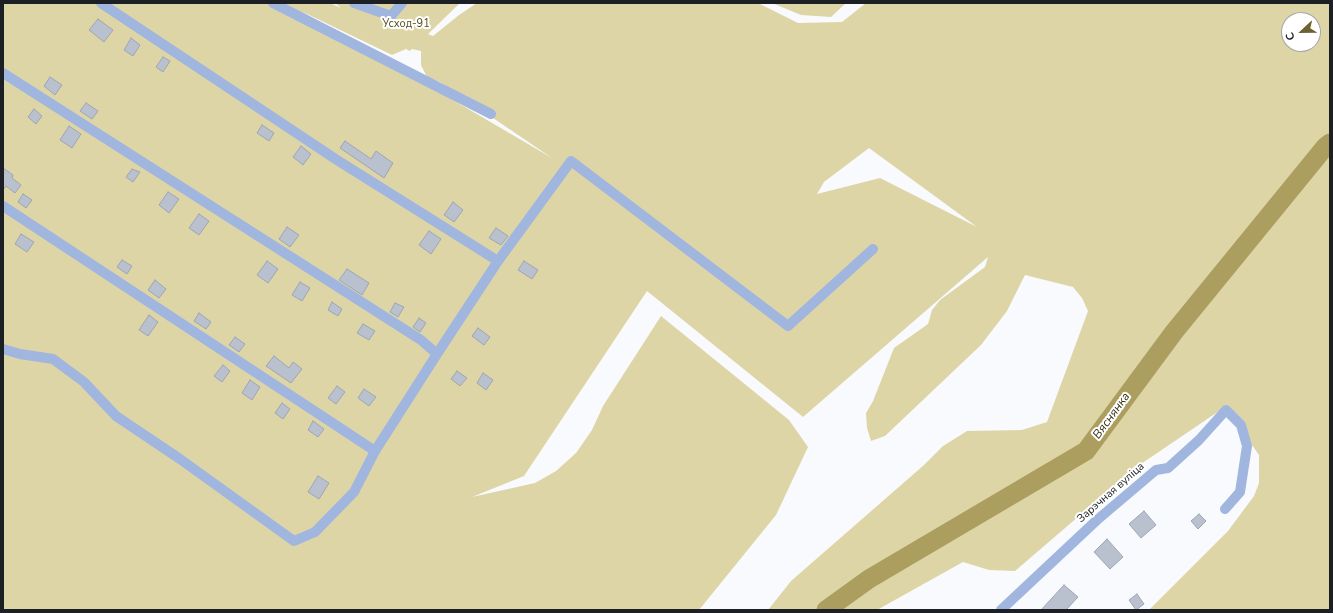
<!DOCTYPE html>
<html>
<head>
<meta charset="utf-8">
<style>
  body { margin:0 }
  #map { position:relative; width:1333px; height:613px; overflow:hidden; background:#f8fafd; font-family:"Nunito Sans",sans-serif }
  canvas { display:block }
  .frame { position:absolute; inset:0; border:4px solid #1c1f24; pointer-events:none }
  .north { position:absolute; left:1281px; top:12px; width:40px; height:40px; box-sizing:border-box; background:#fff; border:1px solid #a4a5a7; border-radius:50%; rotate:248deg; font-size:11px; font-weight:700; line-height:16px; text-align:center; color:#1c1f24 }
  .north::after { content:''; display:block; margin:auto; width:14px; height:18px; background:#6e6330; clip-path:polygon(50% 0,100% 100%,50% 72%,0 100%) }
</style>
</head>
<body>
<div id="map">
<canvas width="1333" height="613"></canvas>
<div class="frame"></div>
<div class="north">С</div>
</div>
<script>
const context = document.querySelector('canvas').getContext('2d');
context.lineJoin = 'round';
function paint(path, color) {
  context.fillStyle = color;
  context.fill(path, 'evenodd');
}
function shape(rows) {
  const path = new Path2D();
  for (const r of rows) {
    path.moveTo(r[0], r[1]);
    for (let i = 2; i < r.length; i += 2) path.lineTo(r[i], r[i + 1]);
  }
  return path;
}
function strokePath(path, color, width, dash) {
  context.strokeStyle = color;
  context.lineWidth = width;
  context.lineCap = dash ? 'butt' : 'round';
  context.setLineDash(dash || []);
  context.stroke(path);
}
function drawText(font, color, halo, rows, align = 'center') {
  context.font = font + ' "Nunito Sans",sans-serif';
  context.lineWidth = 4;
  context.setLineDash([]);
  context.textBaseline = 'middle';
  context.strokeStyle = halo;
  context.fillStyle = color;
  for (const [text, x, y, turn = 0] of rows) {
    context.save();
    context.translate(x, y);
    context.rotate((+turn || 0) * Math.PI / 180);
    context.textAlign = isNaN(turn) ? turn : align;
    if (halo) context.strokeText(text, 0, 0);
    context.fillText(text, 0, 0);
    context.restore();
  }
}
const green = shape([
  [3,3,330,3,341,8,335,3,460,3,428,34,433,36,459,15,477,3,758,3,798,23,842,22,866,3,1330,3,1330,610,1149,610,1228,531,1254,496,1259,483,1259,455,1225,407,1135,468,1015,571,989,570,963,562,877,610,768,610,791,581,924,465,943,446,967,431,1022,430,1047,422,1088,311,1082,298,1073,287,1025,275,1007,311,981,345,885,436,871,441,867,428,866,413,873,401,894,348,928,324,932,310,940,300,985,267,988,257,803,417,647,291,524,476,472,497,535,483,556,471,576,453,592,430,603,406,661,316,789,420,808,447,776,515,699,610,3,610],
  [301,11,392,55,406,49,410,51,412,49,421,51,421,65,427,77,440,82,552,158],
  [1289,20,1313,20,1313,44,1289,44],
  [869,148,977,227,880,178,817,194,824,182],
  [772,3,846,3,831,17,801,15]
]);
const river = shape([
  [826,610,869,579,1086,451,1174,332,1325,147,1330,143]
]);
const building = shape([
  [98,19,113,30,104,42,89,30,98,19],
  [131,38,140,45,133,56,124,50,131,38],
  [163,57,170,61,163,72,156,67,163,57],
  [50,77,62,85,55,95,44,86,50,77],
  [86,103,98,111,92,119,80,111,86,103],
  [34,109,42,116,36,124,28,117,34,109],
  [262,125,274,133,269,141,257,133,262,125],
  [69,126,81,134,72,148,60,140,69,126],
  [345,141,371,159,376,151,393,163,384,178,340,148,345,141],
  [301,146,311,154,303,165,293,157,301,146],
  [3,168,13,175,12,178,21,185,15,193,6,186,3,190,3,168],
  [132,169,140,172,133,182,126,177,132,169],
  [168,192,179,199,169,213,159,205,168,192],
  [23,194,32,200,26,208,18,202,23,194],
  [453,202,463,210,454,222,444,215,453,202],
  [199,214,209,221,199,235,189,228,199,214],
  [287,227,299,235,290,247,279,239,287,227],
  [496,228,508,236,501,245,489,238,496,228],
  [429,231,441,239,431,254,419,245,429,231],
  [21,234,34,242,27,252,15,244,21,234],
  [122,260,132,266,127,274,117,267,122,260],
  [267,261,278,269,268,283,257,275,267,261],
  [524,261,538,270,532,279,518,270,524,261],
  [347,269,369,283,362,295,339,280,347,269],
  [155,280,166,289,159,298,148,290,155,280],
  [300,282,310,288,302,301,292,295,300,282],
  [332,302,342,309,338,316,328,310,332,302],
  [395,303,404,307,398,317,390,312,395,303],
  [199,313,211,322,206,329,194,321,199,313],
  [149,315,158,322,148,336,139,330,149,315],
  [419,318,426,323,420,332,413,327,419,318],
  [363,324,375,331,369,340,357,333,363,324],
  [478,328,490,337,484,345,472,336,478,328],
  [235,337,245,344,239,352,229,345,235,337],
  [274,356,289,368,293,362,302,369,291,383,266,366,274,356],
  [223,365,230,371,222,382,214,376,223,365],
  [457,371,467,378,460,386,451,379,457,371],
  [483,373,493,380,486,390,477,383,483,373],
  [250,380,260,387,252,400,242,393,250,380],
  [337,386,345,392,336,404,328,398,337,386],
  [364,389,376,397,369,406,358,398,364,389],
  [282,403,290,409,283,419,275,413,282,403],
  [313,421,324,429,318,437,308,430,313,421],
  [318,476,329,483,319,499,308,492,318,476],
  [1144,511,1156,525,1141,538,1129,524,1144,511],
  [1199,514,1206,521,1198,529,1191,521,1199,514],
  [1107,539,1123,557,1110,569,1094,552,1107,539],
  [1064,585,1078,597,1066,610,1041,610,1064,585],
  [1137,594,1144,604,1136,610,1129,600,1137,594]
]);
const minor = shape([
  [101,3,337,160,498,261],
  [273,3,491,114],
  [354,3,391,16,402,3],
  [3,73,421,340,437,354],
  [3,206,375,451],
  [3,349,20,354,53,359,84,382,116,416,180,459,294,541,315,532,354,492,375,451,437,354,498,261,571,161,788,326,873,249],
  [1001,610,1097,520,1156,470,1168,468,1199,440,1226,410,1241,425,1247,446,1240,492,1225,509]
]);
const parkNames = [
  ["Усход-91",406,24]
];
const streetNames = [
  ["Зарэчная вуліца",1111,493,-41]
];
const waterNames = [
  ["Вяснянка",1112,416,-54]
];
paint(green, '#ded5a7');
strokePath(river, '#ab9e5f', 19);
paint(building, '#b9c0ce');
strokePath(building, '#9ea6b3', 1);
strokePath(minor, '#a0b6df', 10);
drawText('11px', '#564c1b', '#fff', parkNames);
drawText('11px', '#1c1f24', '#fff', streetNames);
drawText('italic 12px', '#322c0f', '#fff', waterNames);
</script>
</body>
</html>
